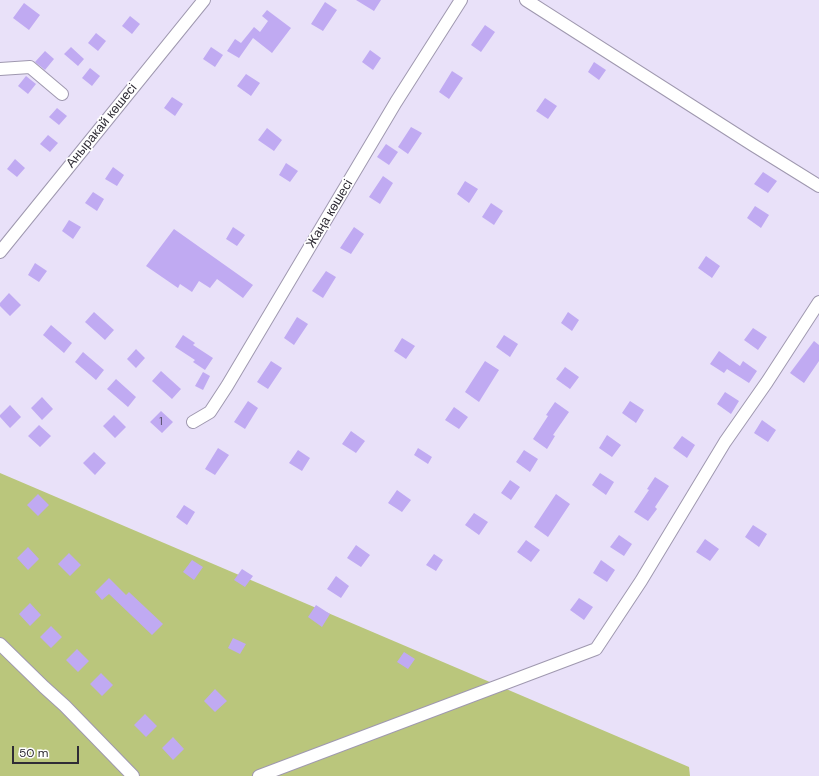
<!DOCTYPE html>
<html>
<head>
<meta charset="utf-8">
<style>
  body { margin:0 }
  #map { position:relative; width:819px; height:776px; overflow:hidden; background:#e9e1f9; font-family:"DM Sans",sans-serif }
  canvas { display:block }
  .scale { position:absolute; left:12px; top:746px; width:67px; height:18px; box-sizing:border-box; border:2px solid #2f2c35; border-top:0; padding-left:5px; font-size:12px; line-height:14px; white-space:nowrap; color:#2f2c35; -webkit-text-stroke:3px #fff; paint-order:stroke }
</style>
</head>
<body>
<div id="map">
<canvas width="819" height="776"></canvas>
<div class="scale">50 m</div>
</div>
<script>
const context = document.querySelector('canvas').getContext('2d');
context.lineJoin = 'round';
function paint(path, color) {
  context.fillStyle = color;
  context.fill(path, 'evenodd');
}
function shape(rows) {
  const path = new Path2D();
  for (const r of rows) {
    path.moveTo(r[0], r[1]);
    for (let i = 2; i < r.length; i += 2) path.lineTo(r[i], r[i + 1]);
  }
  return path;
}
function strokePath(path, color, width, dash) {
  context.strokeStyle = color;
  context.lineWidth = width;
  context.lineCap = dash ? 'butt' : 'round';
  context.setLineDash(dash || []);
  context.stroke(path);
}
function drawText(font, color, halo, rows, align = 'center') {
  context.font = font + ' "DM Sans",sans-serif';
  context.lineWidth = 3.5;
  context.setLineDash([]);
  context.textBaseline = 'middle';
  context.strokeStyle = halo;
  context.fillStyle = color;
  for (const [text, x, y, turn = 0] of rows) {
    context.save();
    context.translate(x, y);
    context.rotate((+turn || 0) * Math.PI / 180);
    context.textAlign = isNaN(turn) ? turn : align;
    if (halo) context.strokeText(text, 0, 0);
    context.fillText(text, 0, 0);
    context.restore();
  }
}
const green = shape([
  [0,473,689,767,690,776,0,776]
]);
const building = shape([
  [356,0,381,0,374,11],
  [325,2,337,10,323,31,311,24],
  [24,3,40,15,29,30,13,18],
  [267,10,291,28,272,53,253,38,239,58,227,51,235,39,241,43,254,27,260,32,268,21,262,16],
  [130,16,140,24,132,34,122,26],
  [485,25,495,32,481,52,471,45],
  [96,33,106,41,98,51,88,43],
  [71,47,84,59,78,66,64,54],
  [211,47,223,55,215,67,203,59],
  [370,50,381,58,373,70,362,62],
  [45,51,54,59,45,70,35,62],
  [594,62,606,70,599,80,588,72],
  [90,68,100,76,92,86,82,78],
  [452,71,463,78,449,99,439,92],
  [246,74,260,83,251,96,237,86],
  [26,76,36,84,28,94,18,86],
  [172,97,183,104,175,116,164,108],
  [545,98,557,106,548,119,536,111],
  [57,108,67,116,59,125,49,117],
  [411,127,422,133,408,154,398,147],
  [267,128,282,140,274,151,258,140],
  [48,135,58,143,50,152,40,144],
  [386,144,398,152,389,165,377,157],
  [15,159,25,168,17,177,7,169],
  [286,163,298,171,290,182,279,175],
  [113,167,124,175,117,186,105,179],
  [763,172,777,181,768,193,754,184],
  [383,176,393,183,380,204,369,197],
  [465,181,478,189,469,203,457,194],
  [93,192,104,199,97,211,85,203],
  [491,203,503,211,494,225,482,217],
  [755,206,769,215,761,228,747,218],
  [69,220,81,227,73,239,62,231],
  [233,227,245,235,237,246,226,239],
  [354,227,364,234,351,254,340,248],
  [174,229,253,285,243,298,217,279,210,288,199,281,192,292,180,284,178,288,146,266],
  [706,256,720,266,712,278,698,268],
  [35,263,47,271,39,282,28,275],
  [326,271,336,277,323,298,312,291],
  [9,293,21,305,10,316,0,306,0,303],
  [94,312,114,330,105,340,85,322],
  [568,312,579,320,572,331,561,323],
  [297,317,308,324,294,345,284,338],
  [51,325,72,343,64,353,43,335],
  [753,328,767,337,758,350,744,340],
  [183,335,195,343,193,345,213,358,205,370,193,362,195,360,175,347],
  [504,335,518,344,510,357,496,347],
  [402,338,415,346,406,359,394,351],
  [814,341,819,345,819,361,804,383,790,373],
  [136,349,145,358,136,368,127,359],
  [719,351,740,366,743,361,757,371,749,383,727,369,724,373,710,364],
  [83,352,104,370,96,380,75,362],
  [271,361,282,368,268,389,257,382],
  [485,361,499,370,479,402,465,392],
  [565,367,579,377,570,389,556,379],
  [161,371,181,389,172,399,152,381],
  [203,372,210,376,203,390,195,386],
  [116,379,136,397,128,407,107,389],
  [725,392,739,401,731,414,717,404],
  [42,397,53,409,42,420,31,408],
  [248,401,258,408,245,429,234,422],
  [630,401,644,410,636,423,622,413],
  [555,402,569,412,553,435,555,436,547,449,533,439,548,416,546,415],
  [10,405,21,417,10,428,0,417,0,415],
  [454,407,468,417,459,429,445,420],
  [161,411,173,422,162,433,150,422],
  [114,415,126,427,115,438,103,426],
  [762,420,776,430,768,442,754,433],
  [39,425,51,436,40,447,28,436],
  [351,431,365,441,356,453,342,444],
  [607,435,621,445,612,457,599,448],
  [682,436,695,445,687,458,673,448],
  [218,448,229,455,215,475,205,469],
  [418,448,432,457,428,464,414,455],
  [298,450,310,458,302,471,289,463],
  [524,450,538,459,530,472,516,462],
  [94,452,106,463,95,475,83,463],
  [600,473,614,482,606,495,592,485],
  [655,477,669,486,655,507,657,509,648,521,634,512,649,490,647,489],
  [510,480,520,487,511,500,501,493],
  [397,490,411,500,402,512,388,503],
  [38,494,49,505,38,516,27,505],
  [556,494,570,504,548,537,534,527],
  [184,505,195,512,187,525,176,517],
  [474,513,488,522,479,535,465,525],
  [753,525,767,534,759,547,745,537],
  [619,535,632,544,624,556,610,547],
  [705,539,719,549,710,561,696,552],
  [526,540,540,550,531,562,517,552],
  [356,545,370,555,361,567,347,558],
  [28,547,39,559,28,570,17,558],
  [69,553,81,565,70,576,58,564],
  [434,554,443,560,436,571,426,565],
  [192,560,203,567,194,580,183,572],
  [601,560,615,570,607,582,593,573],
  [242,569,253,576,245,587,234,580],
  [336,576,349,586,341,598,327,589],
  [109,578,126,595,129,592,163,624,152,635,109,594,102,600,95,592],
  [579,598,593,607,584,620,570,610],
  [30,603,41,615,30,626,19,614],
  [316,605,330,614,322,627,308,617],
  [51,626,62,637,51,648,40,637],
  [233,638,246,644,240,654,228,648],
  [77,649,89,661,78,672,66,660],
  [404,652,415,659,408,669,397,662],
  [101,673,113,685,102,696,90,684],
  [215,689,227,701,215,712,204,701],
  [145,714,157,726,146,737,134,725],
  [173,737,184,749,173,760,162,748]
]);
const minor = shape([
  [526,0,753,145,819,186],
  [0,69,30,67,62,94],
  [0,252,204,0],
  [193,422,210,412,227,386,396,102,461,0],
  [0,644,44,687,65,706,133,776],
  [259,776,596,649,641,581,725,442,767,382,819,302]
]);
const numberNames = [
  ["1",161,422]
];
const streetNames = [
  ["Аныракай көшесі",102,126,-51],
  ["Жаңа көшесі",330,214,-59]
];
paint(green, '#bac67c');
paint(building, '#c0aaf2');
strokePath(minor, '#9f98af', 14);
strokePath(minor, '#fff', 12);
drawText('11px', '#534c64', null, numberNames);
drawText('13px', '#2f2c35', '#fff', streetNames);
</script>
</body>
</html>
